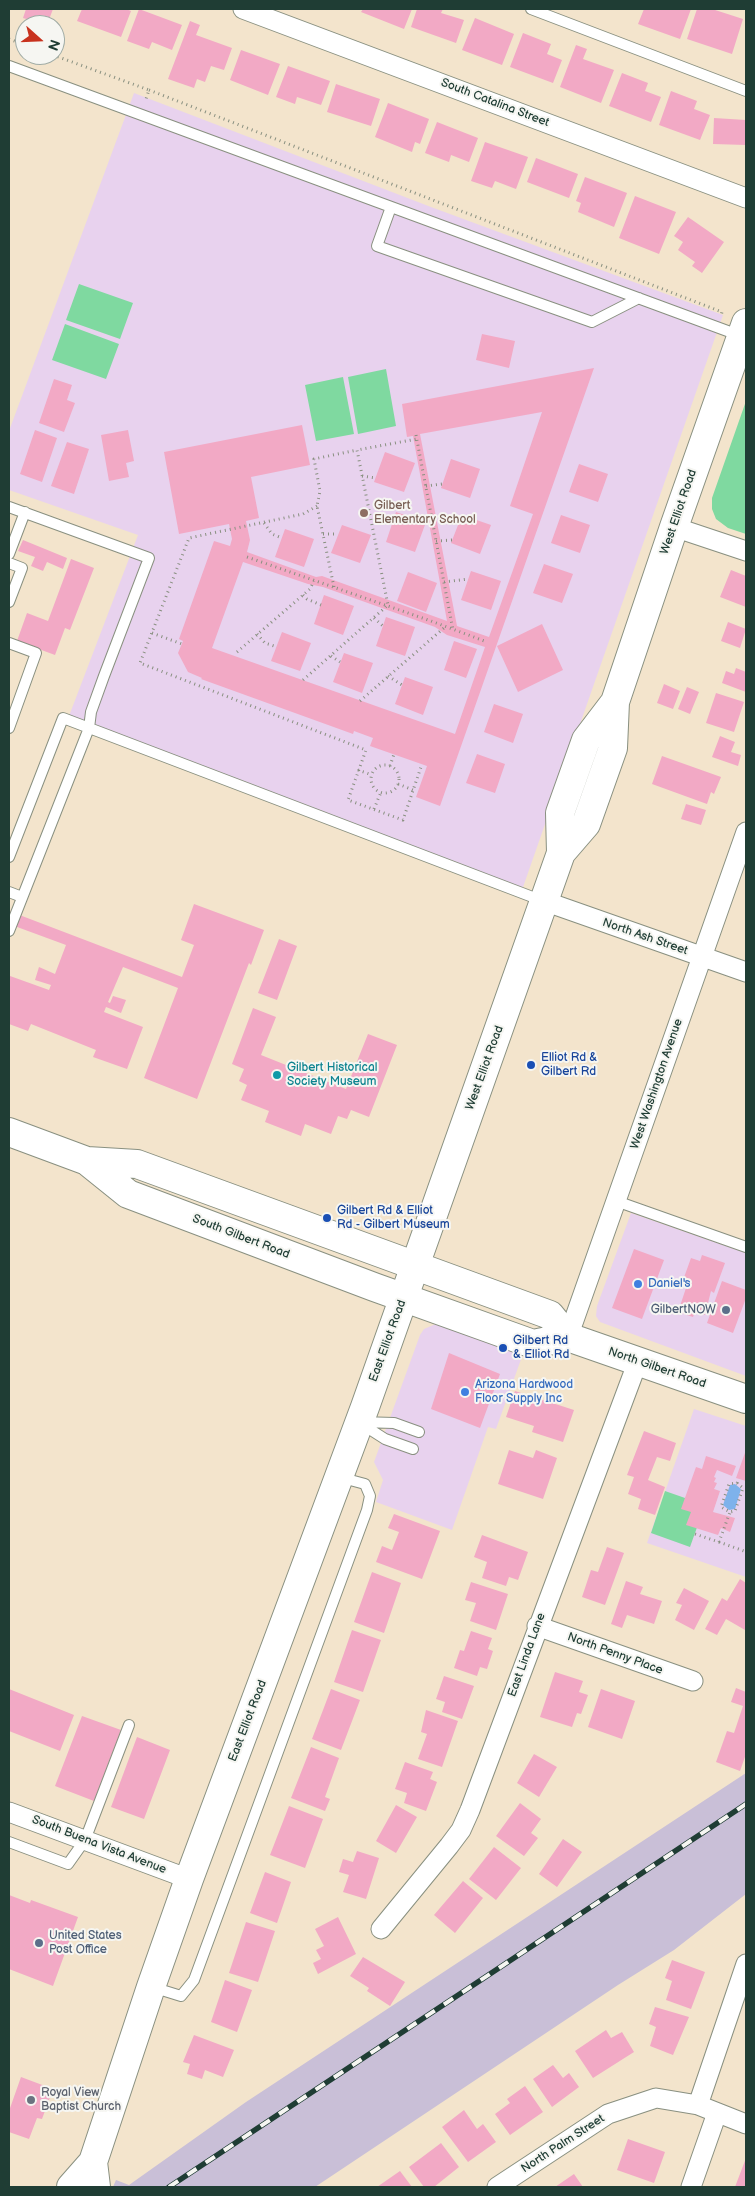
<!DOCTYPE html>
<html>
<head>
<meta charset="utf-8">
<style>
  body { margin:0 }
  #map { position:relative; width:755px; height:2196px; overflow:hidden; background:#f3e4cc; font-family:"Balsamiq Sans",sans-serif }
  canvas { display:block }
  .frame { position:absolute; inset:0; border:10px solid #1f3d34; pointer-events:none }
  .north { position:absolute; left:15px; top:15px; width:50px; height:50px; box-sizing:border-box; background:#f6f6f2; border:1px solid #a0aca6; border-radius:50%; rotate:110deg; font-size:14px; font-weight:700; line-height:20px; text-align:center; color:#1f3d34 }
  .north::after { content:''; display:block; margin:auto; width:18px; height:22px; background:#c8321e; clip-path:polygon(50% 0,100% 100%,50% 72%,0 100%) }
</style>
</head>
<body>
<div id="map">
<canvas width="755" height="2196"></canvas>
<div class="frame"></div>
<div class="north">N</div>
</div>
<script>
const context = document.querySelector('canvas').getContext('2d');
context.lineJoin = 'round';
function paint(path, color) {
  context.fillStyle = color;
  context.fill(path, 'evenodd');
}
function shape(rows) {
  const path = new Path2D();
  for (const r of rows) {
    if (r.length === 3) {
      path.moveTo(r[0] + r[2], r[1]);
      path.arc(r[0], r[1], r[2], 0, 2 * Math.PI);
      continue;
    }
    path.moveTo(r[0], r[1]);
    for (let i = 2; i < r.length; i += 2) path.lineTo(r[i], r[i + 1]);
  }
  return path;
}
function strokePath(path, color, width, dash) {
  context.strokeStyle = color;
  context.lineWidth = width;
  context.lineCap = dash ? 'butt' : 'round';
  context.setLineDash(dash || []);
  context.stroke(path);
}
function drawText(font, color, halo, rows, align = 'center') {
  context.font = font + ' "Balsamiq Sans",sans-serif';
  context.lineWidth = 4;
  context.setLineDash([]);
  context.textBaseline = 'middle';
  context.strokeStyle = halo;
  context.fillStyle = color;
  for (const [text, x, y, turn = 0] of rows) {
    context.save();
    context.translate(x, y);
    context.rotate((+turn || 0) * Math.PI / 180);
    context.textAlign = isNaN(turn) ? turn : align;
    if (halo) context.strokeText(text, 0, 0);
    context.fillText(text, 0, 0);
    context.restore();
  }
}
const built = shape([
  [134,93,431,207,723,315,522,890,69,716,138,535,9,490,9,431],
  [631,1213,746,1253,746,1376,600,1322,596,1316,597,1306],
  [438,1323,524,1351,496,1429,488,1427,452,1530,376,1502,383,1480,374,1462,420,1335,424,1329],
  [694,1409,746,1426,746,1577,647,1543]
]);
const industrial = shape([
  [746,1773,746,1894,674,1950,618,1985,315,2187,113,2187,116,2180,129,2185,246,2102]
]);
const green = shape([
  [79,284,133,303,120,339,66,320],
  [65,324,119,344,106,379,52,360],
  [386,369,396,426,358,434,348,377],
  [343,377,354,434,316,441,305,385],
  [746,401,746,534,728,528,716,519,712,509,712,498],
  [665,1491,705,1505,690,1547,651,1533]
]);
const water = shape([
  [735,1484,741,1489,735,1509,729,1510,723,1505,730,1485]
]);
const building = shape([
  [26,9,53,9,47,25,23,18],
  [82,9,126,9,131,11,121,37,77,21],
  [139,9,182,25,172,50,152,42,149,49,127,41],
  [363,9,412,9,404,29,361,12],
  [417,9,443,9,441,13,464,20,456,43,411,27],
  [644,9,691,9,680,39,638,24],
  [697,9,712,9,743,19,732,54,687,39],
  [475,18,514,34,502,65,462,50],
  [190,21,200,25,196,35,232,48,224,70,211,66,205,82,197,79,194,88,168,79],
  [523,33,551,44,547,54,562,60,553,83,510,67],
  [576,45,587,49,583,59,614,70,601,103,560,87],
  [241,50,280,64,268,95,230,80],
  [288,66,330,81,321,105,297,97,295,104,276,97],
  [622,73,648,83,645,91,661,97,651,122,609,106],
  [336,84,380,99,371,126,327,112],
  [671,91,697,101,694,109,710,115,700,140,659,125],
  [388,103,429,119,420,144,415,142,412,152,375,137],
  [714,118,746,120,746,145,713,144],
  [437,122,478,138,469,162,451,155,449,162,425,153],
  [485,142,528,157,516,189,495,181,492,188,471,181],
  [536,158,578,174,569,198,527,182],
  [585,177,627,193,614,227,578,212,581,203,576,201],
  [635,196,676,212,659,254,619,238],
  [688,217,724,242,702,273,692,266,695,262,678,250,683,242,674,236],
  [482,334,515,341,509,368,476,360],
  [594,368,440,806,416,797,427,766,370,746,373,738,354,731,353,734,201,679,202,678,188,672,178,653,183,641,179,639,214,541,230,546,232,539,229,524,179,534,164,452,302,425,310,465,251,477,259,518,246,521,250,540,247,552,316,577,322,576,447,621,413,436,407,437,402,404],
  [542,412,510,506,533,514,489,637,457,626,420,434],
  [243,562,308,584,323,587,435,627,447,635,485,647,455,734,212,648],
  [54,379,72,385,67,400,75,403,64,432,39,423],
  [35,430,57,438,42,482,20,474],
  [128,430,134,461,126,463,129,477,109,481,101,435],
  [67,442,89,449,74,494,51,486],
  [385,452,415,463,404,492,374,482],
  [451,459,480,469,470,498,441,488],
  [579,464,608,474,598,502,569,492],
  [396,512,426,522,415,552,386,542],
  [462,515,491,525,480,554,451,543],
  [561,515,590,525,580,553,551,543],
  [342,525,371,535,360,563,331,553],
  [285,529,314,539,304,567,275,557],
  [23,540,67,558,63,569,47,562,43,571,31,566,35,557,18,551],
  [71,559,94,568,70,630,65,628,55,655,17,641,27,613,48,621],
  [544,564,573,574,562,603,533,593],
  [731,570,746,576,746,607,720,597],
  [471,571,501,581,491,610,461,600],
  [408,572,437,583,426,612,397,601],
  [324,595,354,606,343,635,314,624],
  [386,617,415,627,405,656,376,646],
  [728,622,746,629,740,648,721,641],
  [542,624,563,670,518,692,497,646],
  [282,632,311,643,300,671,271,661],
  [454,641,477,649,466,678,444,670],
  [344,653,373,663,362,693,333,682],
  [736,668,746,672,746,692,722,683,726,671,734,674],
  [405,677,433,687,423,715,395,704],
  [664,684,680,691,673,709,657,703],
  [687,687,699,692,690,714,678,709],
  [716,693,744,702,734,732,706,723],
  [494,704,523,714,513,743,484,732],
  [720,736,735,742,731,752,741,755,738,766,712,757],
  [477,754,505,764,495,793,466,783],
  [662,756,721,777,714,794,711,792,707,804,652,784],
  [686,804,706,810,701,825,681,819],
  [194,904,264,930,251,965,249,963,197,1099,144,1078,178,988,123,967,108,1002,110,1003,113,996,126,1000,121,1013,106,1007,104,1012,143,1027,127,1069,93,1057,96,1050,31,1024,28,1031,9,1024,10,976,49,990,51,985,35,980,39,967,55,974,66,945,9,924,9,911,182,977,194,945,181,940],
  [279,939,297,946,277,1000,258,993],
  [253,1008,276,1017,261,1055,346,1089,368,1034,397,1045,369,1117,351,1110,347,1119,338,1116,331,1134,305,1124,301,1136,265,1122,269,1111,241,1100,247,1085,239,1081,244,1069,232,1064],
  [634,1249,664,1260,642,1319,612,1308],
  [702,1255,725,1263,714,1293,711,1291,705,1315,695,1312,693,1317,678,1312,687,1285,682,1283,691,1258,700,1261],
  [722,1281,746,1290,746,1298,733,1333,707,1323],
  [449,1353,500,1374,480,1428,431,1409],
  [515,1391,574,1410,563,1442,532,1432,534,1426,506,1417],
  [644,1431,676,1443,670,1461,657,1457,648,1480,665,1487,655,1515,638,1509,641,1499,628,1494,634,1477,627,1475],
  [509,1450,533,1458,536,1450,557,1458,543,1499,498,1484],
  [746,1450,746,1481,736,1478],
  [706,1456,736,1466,732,1476,717,1470,714,1477,716,1478,714,1482,717,1483,714,1489,720,1491,713,1512,735,1518,730,1532,721,1528,718,1535,686,1525,691,1512,681,1509,696,1467,702,1469],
  [394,1514,440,1531,422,1579,376,1562,382,1546,392,1550,399,1532,388,1528],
  [482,1535,528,1552,518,1580,509,1577,506,1586,482,1578,487,1562,474,1557],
  [607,1547,624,1553,605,1605,582,1597,591,1570,598,1572],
  [372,1572,401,1583,384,1633,354,1622],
  [740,1579,746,1583,746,1627,745,1630,726,1619,717,1635,705,1629,722,1598,727,1601],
  [626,1581,643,1587,640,1594,662,1601,654,1624,627,1615,622,1628,611,1624],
  [471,1582,508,1594,496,1630,470,1621,476,1603,465,1600],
  [684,1588,709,1601,694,1630,675,1620,682,1605,676,1603],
  [352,1630,381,1640,363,1692,334,1682],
  [471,1631,492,1638,488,1649,493,1651,487,1669,480,1667,477,1676,454,1668,460,1650,464,1651],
  [555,1672,583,1681,579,1692,588,1695,581,1714,577,1713,572,1727,540,1717],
  [444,1676,474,1686,462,1719,442,1712,445,1702,436,1699],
  [736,1688,746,1692,746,1754,740,1771,716,1762,727,1731,734,1733,743,1706,731,1702],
  [9,1689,74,1715,60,1751,9,1731],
  [331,1689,360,1700,341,1750,312,1739],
  [601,1689,635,1701,622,1739,588,1727],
  [426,1710,458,1721,442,1767,418,1759,427,1734,421,1732],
  [82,1716,121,1730,94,1801,55,1786],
  [137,1737,170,1750,144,1819,111,1807],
  [311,1747,339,1758,325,1797,330,1799,325,1811,291,1798],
  [534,1754,557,1767,539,1797,517,1783],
  [405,1762,433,1772,430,1779,437,1782,426,1811,404,1803,407,1793,395,1789],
  [520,1803,541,1819,531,1833,538,1838,524,1856,496,1836],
  [396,1805,417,1817,396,1853,376,1841],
  [289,1806,323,1819,305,1868,270,1855],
  [563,1839,582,1852,557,1887,539,1874],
  [494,1847,521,1868,496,1900,469,1879],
  [357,1851,379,1858,366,1899,343,1892,349,1875,339,1872,343,1859,353,1862],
  [265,1872,291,1882,277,1923,250,1913],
  [463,1881,483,1898,455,1933,434,1915],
  [9,1895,30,1903,31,1900,78,1917,53,1986,9,1969],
  [338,1917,356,1954,318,1974,313,1963,321,1959,316,1950,324,1946,315,1929],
  [246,1922,275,1931,258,1982,229,1973],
  [363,1957,405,1982,390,2006,367,1991,369,1988,350,1976],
  [672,1960,705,1972,691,2009,666,2000,672,1981,665,1978],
  [225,1980,252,1990,237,2032,211,2022],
  [655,2007,689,2017,673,2055,650,2046,656,2027,649,2024],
  [606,2030,611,2038,622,2032,634,2052,593,2078,575,2051],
  [194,2035,234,2050,223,2077,205,2070,202,2079,187,2074,190,2064,183,2062],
  [553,2065,563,2078,569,2073,579,2087,552,2107,533,2079],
  [21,2077,53,2089,42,2119,37,2118,29,2139,9,2132,9,2111],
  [525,2086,543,2112,510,2135,495,2114,510,2103,507,2099],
  [464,2110,477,2129,483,2124,496,2142,468,2162,442,2127],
  [628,2139,665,2152,654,2183,617,2170],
  [441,2143,459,2167,434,2187,424,2187,409,2167],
  [746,2158,746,2187,735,2187],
  [400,2171,412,2187,377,2187],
  [574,2174,583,2187,555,2187]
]);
const path = shape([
  [9,39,25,45],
  [53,55,149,90,145,102],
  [149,90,722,312,721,316],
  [416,435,453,630],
  [362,476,376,478],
  [426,486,442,484],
  [317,506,303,514,189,538,140,663,366,750,348,800,403,820,422,764],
  [264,523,272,534,282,538],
  [323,534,338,534],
  [436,541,453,540],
  [247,557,431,621,487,642],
  [444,582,468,579],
  [334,587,317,506,320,491,314,459,357,450],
  [303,595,307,599,321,605],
  [374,618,383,626],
  [152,633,182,644],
  [257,634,265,643,277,647],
  [237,652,310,589,314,581],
  [331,656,340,662],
  [388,676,402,685],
  [303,680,388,605,357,450,417,439],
  [360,701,445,627],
  [385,779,14],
  [390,766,394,754],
  [358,770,372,775],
  [398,784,413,790],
  [374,809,381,792],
  [737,1483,743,1488,735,1511,730,1512,721,1507,729,1484,737,1483,739,1479],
  [695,1534,719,1542,730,1512],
  [719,1542,744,1551]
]);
const service = shape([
  [531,9,746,91],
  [9,66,741,336],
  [391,207,377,246,592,322,639,298],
  [9,507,149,558,104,676,91,712,89,728,9,931],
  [9,554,25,512],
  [9,563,22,568,9,602],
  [9,643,36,653,9,728],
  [9,857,63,718,543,901],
  [9,892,22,897],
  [616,1201,746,1247],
  [360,1422,394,1423,419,1432],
  [360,1423,385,1439,413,1449],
  [9,1842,68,1864,85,1840,129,1725],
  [152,1987,181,1996,194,1980,367,1510,370,1496,365,1484,339,1477]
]);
const minor = shape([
  [243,9,746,198],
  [674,527,746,551],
  [544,901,746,972],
  [568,1337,746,832],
  [537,1626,693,1681],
  [9,1812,189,1879],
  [381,1929,449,1846,461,1830,470,1810,638,1361],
  [698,2105,746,1964],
  [497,2187,608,2114,656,2098,698,2105,746,2124],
  [691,2187,717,2113]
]);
const secondary = shape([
  [561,853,586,824,613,748,615,702,674,527,746,323],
  [71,2187,93,2162],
  [96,2187,93,2162,151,1987,189,1879,365,1407,561,853,560,813,586,740,615,702]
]);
const primary = shape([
  [9,1132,87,1161,128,1194,374,1287,533,1344,568,1337],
  [87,1161,137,1164,550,1315,568,1337,746,1399]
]);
const rail = shape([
  [169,2187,746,1804]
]);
const markers = [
  [364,513,5,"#8d6e63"],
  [531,1065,5,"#1a4fb4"],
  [277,1075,5,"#0f9aa8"],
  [327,1218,5,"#1a4fb4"],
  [638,1284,5,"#3f7fe0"],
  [726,1310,5,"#5c6f8a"],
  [503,1348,5,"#1a4fb4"],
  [465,1392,5,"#3f7fe0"],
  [39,1943,5,"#5c6f8a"],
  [31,2100,5,"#6b7280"]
];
const streetNames = [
  ["South Catalina Street",495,103,21],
  ["West Elliot Road",679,512,-71],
  ["North Ash Street",645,937,19],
  ["West Elliot Road",485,1068,-70],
  ["West Washington Avenue",657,1084,-71],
  ["South Gilbert Road",241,1237,21],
  ["East Elliot Road",388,1341,-70],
  ["North Gilbert Road",657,1368,19],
  ["North Penny Place",615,1654,20],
  ["East Linda Lane",527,1655,-70],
  ["East Elliot Road",248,1721,-69],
  ["South Buena Vista Avenue",99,1845,21],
  ["North Palm Street",563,2144,-33]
];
const educationNames = [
  ["Gilbert",374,506],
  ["Elementary School",374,520]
];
const transitNames = [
  ["Elliot Rd &",541,1058],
  ["Gilbert Rd",541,1072],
  ["Gilbert Rd & Elliot",337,1211],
  ["Rd - Gilbert Museum",337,1225],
  ["Gilbert Rd",513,1341],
  ["& Elliot Rd",513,1355]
];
const cultureNames = [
  ["Gilbert Historical",287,1068],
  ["Society Museum",287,1082]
];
const shopNames = [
  ["Daniel's",648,1284],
  ["Arizona Hardwood",475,1385],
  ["Floor Supply Inc",475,1399]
];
const serviceNames = [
  ["GilbertNOW",716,1310],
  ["United States",49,1936,"left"],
  ["Post Office",49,1950,"left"]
];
const worshipNames = [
  ["Royal View",41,2093],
  ["Baptist Church",41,2107]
];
paint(built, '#e8d2ee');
paint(industrial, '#c9bfd7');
paint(green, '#7fd9a0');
paint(water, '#7eb2eb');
paint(building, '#f2a9c5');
strokePath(service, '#899080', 12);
strokePath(minor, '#899080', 21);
strokePath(secondary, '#899080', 30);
strokePath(primary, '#899080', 30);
strokePath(path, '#899080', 3, [1, 4]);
strokePath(service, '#fff', 10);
strokePath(minor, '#fff', 19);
strokePath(secondary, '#fff', 28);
strokePath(primary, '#fff', 28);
strokePath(rail, '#1f3d34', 5.5);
strokePath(rail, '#f6f6f2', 4, [11]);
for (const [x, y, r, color] of markers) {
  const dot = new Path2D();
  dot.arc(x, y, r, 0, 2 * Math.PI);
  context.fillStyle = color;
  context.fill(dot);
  strokePath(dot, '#f6f6f2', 2);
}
drawText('12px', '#1f3d34', '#f6f6f2', streetNames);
drawText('12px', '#785e54', '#f6f6f2', educationNames, 'left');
drawText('12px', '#164399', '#f6f6f2', transitNames, 'left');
drawText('12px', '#0d838f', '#f6f6f2', cultureNames, 'left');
drawText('12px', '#366cbe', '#f6f6f2', shopNames, 'left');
drawText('12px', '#4e5e75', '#f6f6f2', serviceNames, 'right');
drawText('12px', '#5b616d', '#f6f6f2', worshipNames, 'left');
</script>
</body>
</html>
